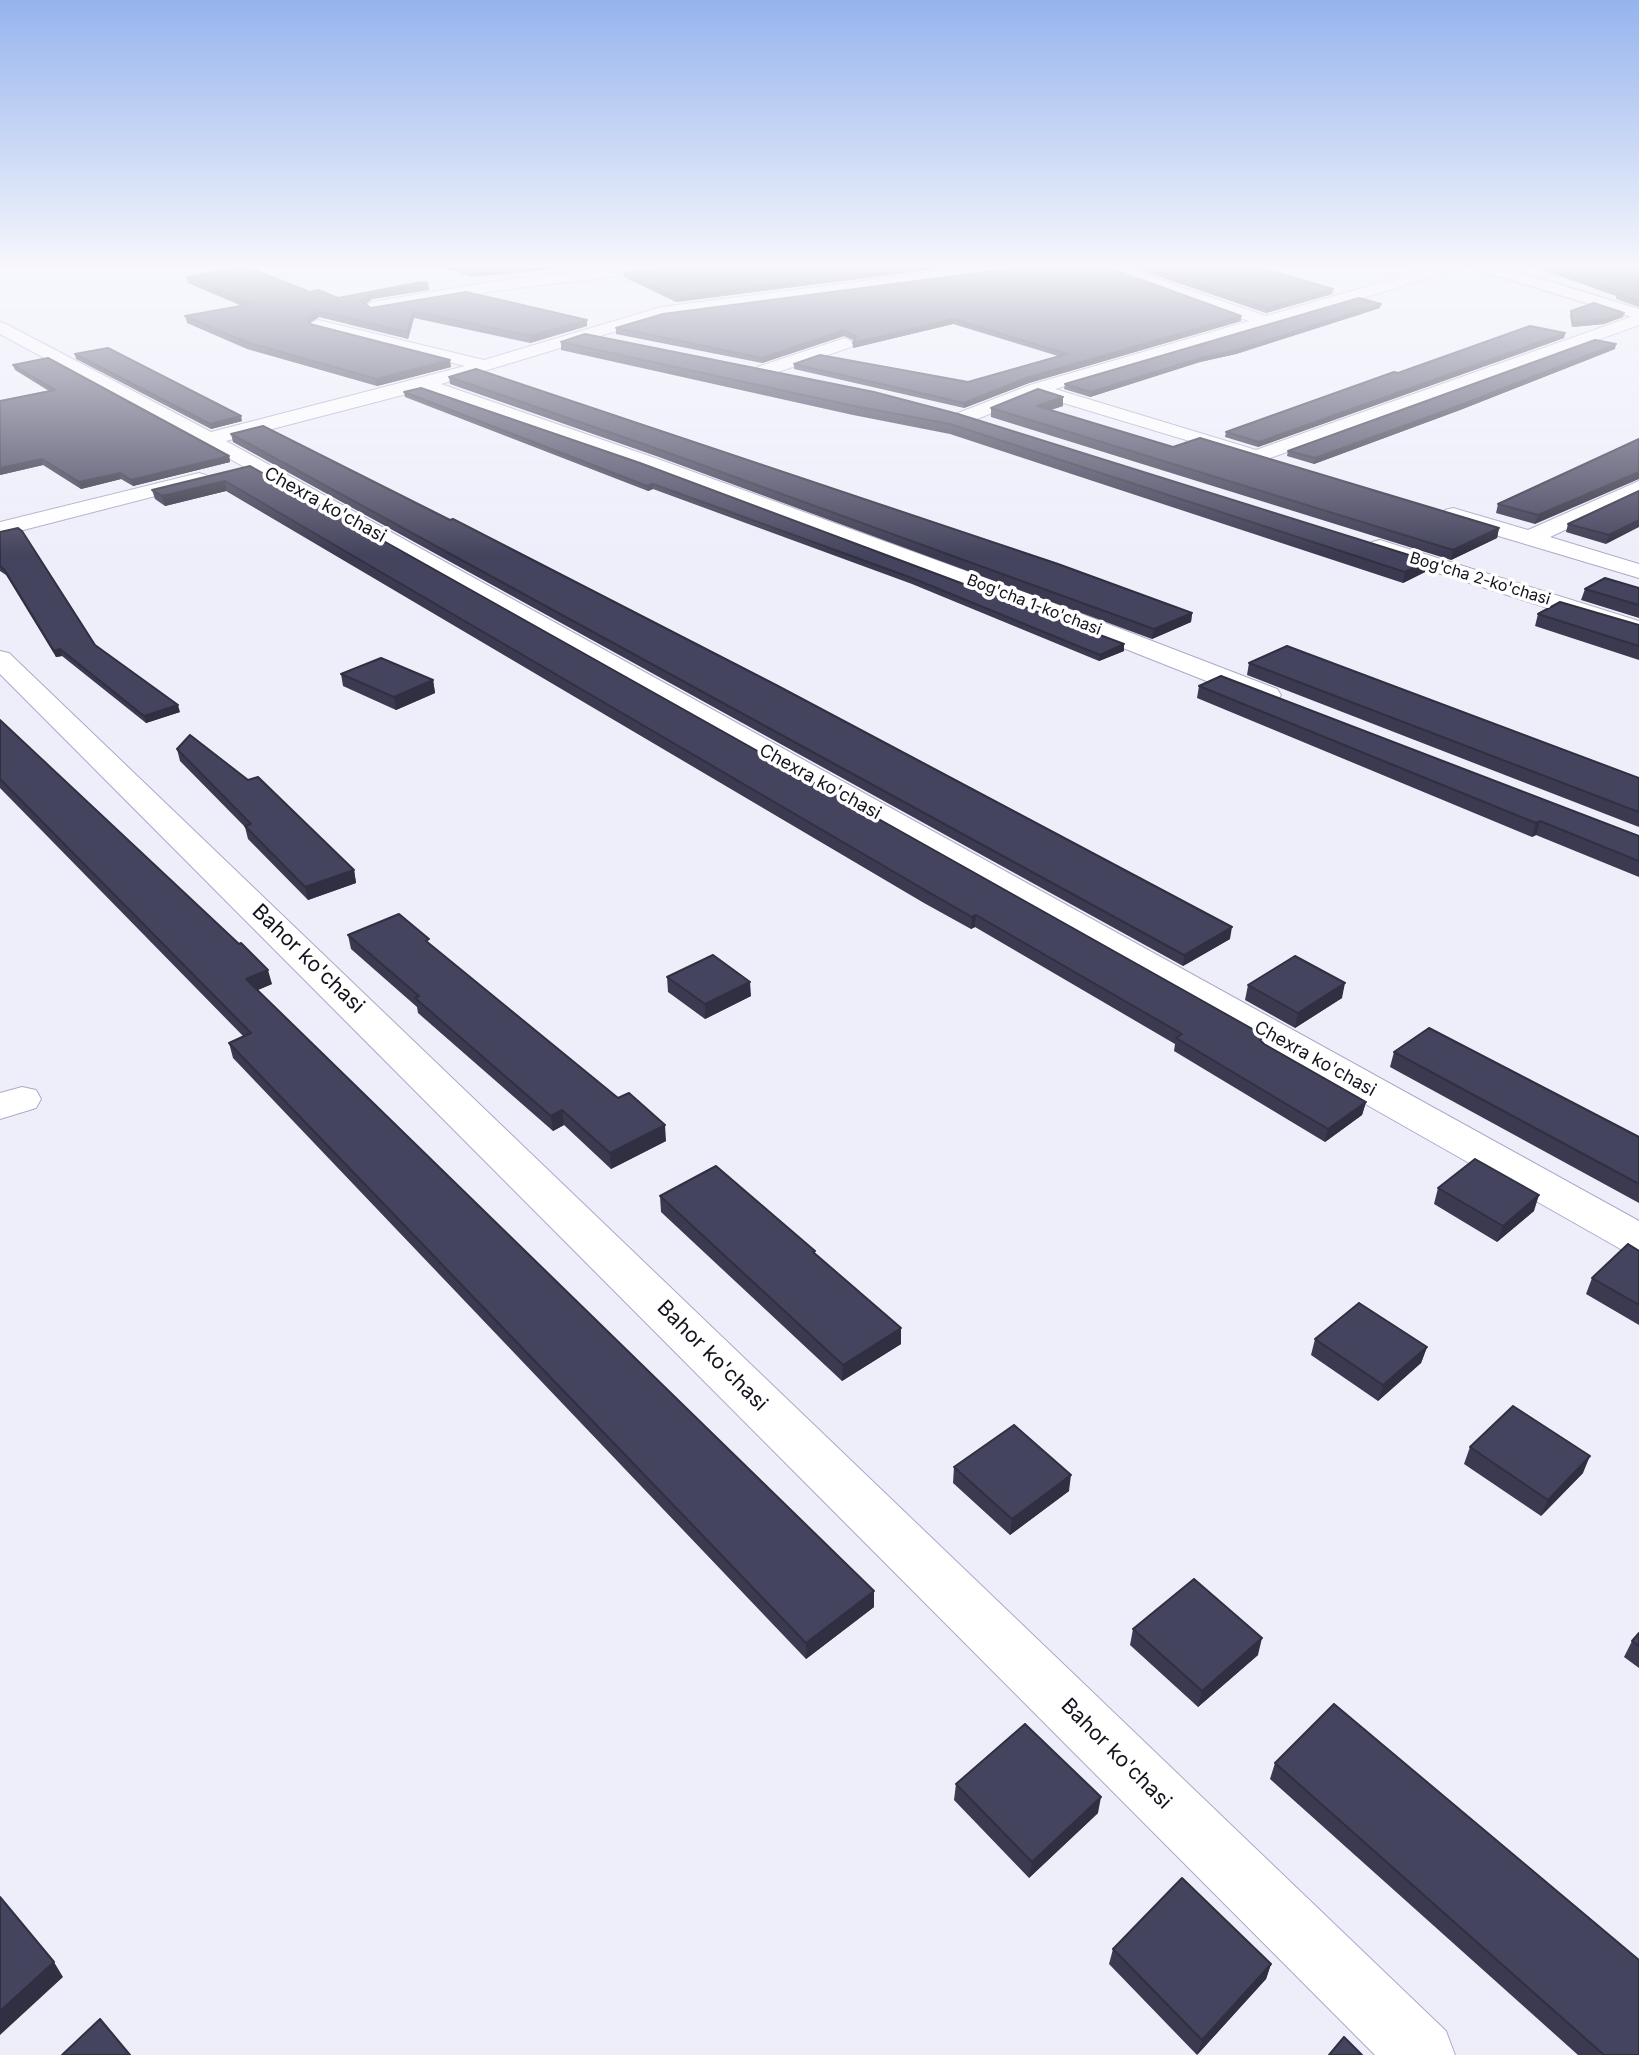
<!DOCTYPE html>
<html>
<head>
<meta charset="utf-8">
<style>
  body { margin:0 }
  canvas { display:block; background:#eeeefb }
</style>
</head>
<body>
<canvas width="1639" height="2055"></canvas>
<script>
const context = document.querySelector('canvas').getContext('2d');
context.lineJoin = 'round';
function shape(rows) {
  const path = new Path2D();
  for (const r of rows) {
    path.moveTo(r[0], r[1]);
    for (let i = 2; i < r.length; i += 2) path.lineTo(r[i], r[i + 1]);
  }
  return path;
}
function strokePath(path, color, width, dash) {
  context.strokeStyle = color;
  context.lineWidth = width;
  context.lineCap = dash ? 'butt' : 'round';
  context.setLineDash(dash || []);
  context.stroke(path);
}
function paint(path, color) {
  context.fillStyle = color;
  context.fill(path, 'evenodd');
}
function drawText(font, color, halo, rows, align = 'center') {
  context.font = font + ' Inter,sans-serif';
  context.lineWidth = 7;
  context.setLineDash([]);
  context.textBaseline = 'middle';
  context.strokeStyle = halo;
  context.fillStyle = color;
  for (const [text, x, y, turn = 0] of rows) {
    context.save();
    context.translate(x, y);
    context.rotate((+turn || 0) * Math.PI / 180);
    context.textAlign = isNaN(turn) ? turn : align;
    if (halo) context.strokeText(text, 0, 0);
    context.fillText(text, 0, 0);
    context.restore();
  }
}
const street = shape([
  [616,267,661,267,654,271,496,291,372,312,364,307,372,302,496,281,616,267],
  [973,267,1015,267,1008,271,663,317,441,384,655,458,1035,596,1277,689,1281,695,1277,701,1267,703,1257,701,1017,606,641,466,422,390,226,441,1639,1221,1639,1255,1624,1251,202,443,0,334,0,322,6,324,211,432,465,366,312,328,310,325,312,322,318,320,484,360,661,307,973,267],
  [1100,267,1122,267,1266,316,1434,267,1457,267,1455,270,1274,325,1055,389,1256,450,1639,314,1639,325,1259,462,1037,395,972,421,958,421,956,417,958,413,1030,385,1249,321,1100,267],
  [845,338,853,343,851,347,769,375,763,376,754,371,757,367,845,338],
  [199,473,206,475,209,479,206,483,0,536,0,522,199,473],
  [1639,481,1639,495,1550,537,1639,564,1639,578,1445,520,1442,515,1445,510,1453,508,1528,530,1639,481],
  [1380,540,1639,621,1639,637,1372,552,1369,547,1372,542,1380,540],
  [0,651,9,653,1446,2031,1455,2055,1375,2055,0,674,0,651],
  [22,1087,36,1090,41,1099,36,1108,0,1119,0,1093,22,1087]
]);
const secondary = shape([
  [1476,267,1501,267,1639,309,1639,319,1479,270,1476,267]
]);
const wall = shape([
  [442,267,571,267,472,277],
  [657,267,951,267,676,302,624,277,624,273,655,269],
  [1131,267,1258,267,1333,289,1332,294,1266,313],
  [1534,267,1639,267,1639,307,1616,299,1616,296],
  [1009,269,1241,316,1241,321,1029,383,964,408,794,369,794,364,968,382,1058,356,953,324,853,348,854,341,844,336,762,363,616,334,616,328],
  [187,277,310,292,338,298,429,290,372,299,366,304,371,308,587,320,587,326,530,343,414,318,408,339,319,317,310,323,310,324,451,367,377,386,247,349,187,323,185,316,242,306,188,283],
  [1380,308,1236,354,1200,362,1090,397,1064,389,1065,384],
  [1571,311,1623,317,1604,324,1572,327,1570,316],
  [1565,333,1564,338,1258,447,1225,437,1226,432,1398,373],
  [561,342,958,414,1428,561,1425,572,1403,583,950,434,853,415,561,350],
  [1615,349,1460,410,1314,464,1287,456,1288,451],
  [75,354,242,421,211,429,76,359],
  [13,365,229,456,230,462,133,486,121,479,81,489,43,465,0,475,49,391,15,370],
  [449,377,1192,613,1191,622,1152,639,656,456,450,384],
  [404,392,1124,651,1099,661,912,584,653,489,648,491,405,397],
  [1063,406,1049,410,1173,447,1499,528,1497,538,1451,560,991,417,991,408],
  [231,434,1230,939,1183,966,233,442],
  [1639,439,1535,524,1496,513,1498,504],
  [250,466,1366,1102,1362,1115,1325,1142,1174,1051,1175,1044,975,927,971,929,924,903,226,491,165,506,155,499,152,490],
  [1639,491,1606,544,1566,532,1568,524],
  [0,532,95,645,180,712,146,723,62,656,56,657,6,575,0,571],
  [1639,588,1639,618,1581,600,1585,589],
  [1538,614,1639,625,1639,660,1535,626],
  [1249,663,1639,778,1639,827,1247,675],
  [341,674,433,680,435,693,396,710,343,686],
  [1199,686,1639,836,1639,877,1536,835,1532,837,1197,698],
  [0,720,272,984,257,990,874,1591,874,1607,806,1659,233,1058,229,1043,243,1036,0,788],
  [177,749,354,870,356,883,308,900,248,839,245,827,180,761],
  [348,935,430,944,666,1141,611,1169,564,1125,553,1131,418,1013,417,1007,351,949],
  [667,977,751,996,705,1019,668,992],
  [1248,985,1342,998,1295,1028,1245,1000],
  [1394,1052,1639,1137,1639,1203,1390,1067],
  [1438,1188,1534,1211,1497,1242,1434,1204],
  [660,1196,815,1254,901,1328,901,1344,842,1381,661,1212],
  [1639,1251,1639,1325,1586,1294,1592,1278],
  [1315,1339,1427,1347,1421,1363,1378,1401,1311,1355],
  [1470,1447,1583,1473,1541,1516,1464,1464],
  [954,1467,1069,1491,1010,1535,953,1483],
  [1133,1629,1258,1655,1198,1707,1130,1645],
  [1639,1633,1639,1668,1624,1657,1632,1641],
  [1275,1763,1639,2055,1578,2055,1270,1779],
  [956,1784,1098,1813,1029,1878,954,1800],
  [1113,1949,1271,1964,1266,1979,1197,2055,1109,1964]
]);
const shadedWall = shape([
  [523,267,571,267,472,277,472,272],
  [915,267,951,267,676,302,676,297],
  [428,283,429,290,372,299,362,308,360,301,371,293],
  [1333,289,1332,294,1266,313,1267,308],
  [1381,304,1380,308,1236,354,1200,362,1090,397,1091,392,1200,358],
  [317,311,319,317,308,324,307,317],
  [413,311,414,318,408,339,407,332],
  [1624,313,1623,317,1604,324,1572,327,1573,323],
  [1241,316,1241,321,1029,383,964,408,964,403,1029,377],
  [953,319,953,324,853,348,853,343],
  [587,320,587,326,530,343,530,336],
  [844,330,844,336,762,363,762,358],
  [1565,333,1564,338,1258,447,1259,442],
  [1616,344,1615,349,1460,410,1314,464,1315,458],
  [450,360,451,367,377,386,376,379],
  [1063,397,1063,406,1036,415,1037,406],
  [241,416,242,421,211,429,210,424],
  [229,456,230,462,133,486,131,480],
  [42,459,43,465,0,475,0,468],
  [1639,472,1639,479,1535,524,1538,515],
  [120,473,121,479,81,489,79,482],
  [225,481,226,491,165,506,162,496],
  [653,484,653,489,648,491,647,486],
  [1639,520,1639,527,1606,544,1609,535],
  [1499,528,1497,538,1451,560,1453,550],
  [1428,561,1425,572,1403,583,1405,572],
  [1192,613,1191,622,1152,639,1154,629],
  [1124,644,1124,651,1099,661,1100,655],
  [60,649,62,656,56,657,54,651],
  [433,680,435,693,396,710,394,697],
  [178,705,180,712,146,723,144,716],
  [1540,821,1536,835,1532,837,1536,823],
  [354,870,356,883,308,900,305,887],
  [976,915,975,927,971,929,972,917],
  [1232,927,1230,939,1183,966,1184,955],
  [268,970,272,984,249,994,246,979],
  [750,982,751,996,705,1019,705,1004],
  [1345,983,1342,998,1295,1028,1298,1013],
  [1366,1102,1362,1115,1325,1142,1328,1129],
  [562,1110,564,1125,553,1131,551,1116],
  [665,1125,666,1141,611,1169,610,1153],
  [1539,1195,1534,1211,1497,1242,1503,1226],
  [901,1328,901,1344,842,1381,843,1365],
  [1427,1347,1421,1363,1378,1401,1383,1385],
  [1590,1456,1583,1473,1541,1516,1548,1500],
  [1071,1475,1069,1491,1010,1535,1012,1519],
  [874,1591,874,1607,806,1659,806,1643],
  [1262,1638,1258,1655,1198,1707,1202,1691],
  [1101,1797,1098,1813,1029,1878,1032,1862],
  [54,1962,63,1977,0,2035,0,2011],
  [1271,1964,1266,1979,1197,2055,1202,2040]
]);
const building = shape([
  [241,267,246,267,310,292,318,290,338,298,422,282,428,283,371,293,360,301,371,308,466,292,587,320,530,336,413,311,407,332,317,311,307,317,310,324,450,360,376,379,246,342,185,316,252,304,187,277,241,267],
  [456,267,523,267,472,272,456,267],
  [657,267,915,267,676,297,624,273,655,269,657,267],
  [1012,267,1106,267,1241,316,1029,377,964,403,794,364,820,355,968,382,1067,354,953,319,853,343,856,337,844,330,762,358,616,328,663,314,1009,269,1012,267],
  [1145,267,1258,267,1333,289,1267,308,1145,267],
  [1549,267,1639,267,1639,301,1617,294,1622,293,1549,267],
  [1359,298,1381,304,1237,350,1200,358,1091,392,1065,384,1359,298],
  [1594,303,1624,313,1606,319,1573,323,1571,311,1594,303],
  [1530,326,1565,333,1259,442,1226,432,1394,372,1398,373,1530,326],
  [585,334,874,392,958,414,1428,561,1405,572,950,424,854,406,561,342,585,334],
  [1595,340,1616,344,1461,405,1315,458,1288,451,1595,340],
  [108,348,241,416,210,424,75,354,108,348],
  [48,358,229,456,131,480,120,473,79,482,42,459,0,468,0,401,55,390,13,365,48,358],
  [476,369,1058,564,1192,613,1154,629,655,448,449,377,476,369],
  [421,388,640,463,1124,644,1100,655,912,578,653,484,647,486,404,392,421,388],
  [1038,389,1063,397,1037,406,1173,447,1200,438,1499,528,1453,550,991,408,1038,389],
  [263,426,450,520,453,519,778,686,1232,927,1184,955,231,434,263,426],
  [1639,439,1639,472,1538,515,1498,504,1639,439],
  [250,466,1265,1036,1260,1040,1264,1044,1366,1102,1328,1129,1176,1038,1182,1034,976,915,972,917,925,890,225,481,162,496,152,490,250,466],
  [1639,491,1639,520,1609,535,1568,524,1639,491],
  [18,528,22,531,95,645,178,705,144,716,60,649,54,651,4,569,0,566,0,532,18,528],
  [1605,578,1639,588,1639,605,1585,589,1605,578],
  [1560,602,1639,625,1639,646,1538,614,1560,602],
  [1287,646,1639,778,1639,812,1249,663,1287,646],
  [381,658,433,680,394,697,341,674,381,658],
  [1221,676,1639,836,1639,861,1540,821,1536,823,1199,686,1221,676],
  [0,720,239,944,241,943,268,970,246,979,874,1591,806,1643,229,1043,251,1033,0,779,0,720],
  [190,735,248,780,258,777,354,870,305,887,245,826,251,824,177,749,190,735],
  [399,914,429,939,426,941,618,1098,629,1093,665,1125,610,1153,562,1110,551,1116,415,998,419,996,348,935,399,914],
  [713,955,750,982,705,1004,667,977,713,955],
  [1295,956,1345,983,1298,1013,1248,985,1295,956],
  [1429,1028,1639,1137,1639,1184,1394,1052,1429,1028],
  [1475,1159,1539,1195,1503,1226,1438,1188,1475,1159],
  [716,1166,815,1251,813,1252,901,1328,843,1365,660,1196,716,1166],
  [1628,1244,1639,1251,1639,1305,1592,1278,1628,1244],
  [1359,1303,1427,1347,1383,1385,1315,1339,1359,1303],
  [1513,1406,1590,1456,1548,1500,1470,1447,1513,1406],
  [1014,1425,1071,1475,1012,1519,954,1467,1014,1425],
  [1194,1579,1262,1638,1202,1691,1133,1629,1194,1579],
  [1639,1633,1639,1646,1632,1641,1639,1633],
  [1334,1704,1639,1960,1639,2055,1604,2055,1275,1763,1334,1704],
  [1025,1724,1101,1797,1032,1862,956,1784,1025,1724],
  [1182,1878,1271,1964,1202,2040,1113,1949,1182,1878],
  [0,1897,54,1962,0,2011,0,1897],
  [100,2019,130,2055,62,2055,100,2019],
  [1344,2037,1362,2055,1329,2055,1344,2037]
]);
const farStreetnames = [
  ["Bog'cha 2-ko'chasi",1480,579,17],
  ["Bog'cha 1-ko'chasi",1034,605,21]
];
const streetNames = [
  ["Chexra ko'chasi",325,505,29],
  ["Chexra ko'chasi",820,782,29],
  ["Chexra ko'chasi",1315,1059,29]
];
const nearStreetnames = [
  ["Bahor ko'chasi",308,959,44],
  ["Bahor ko'chasi",712,1356,45],
  ["Bahor ko'chasi",1116,1754,45]
];
strokePath(street, '#abaac9', 2);
strokePath(secondary, '#abaac9', 3);
paint(street, '#fff');
paint(secondary, '#fff');
paint(wall, '#3b3a51');
paint(shadedWall, '#303042');
paint(building, '#45445e');
strokePath(building, '#303042', 2);
const sky = context.createLinearGradient(0, 0, 0, 555);
sky.addColorStop(0, '#95b4ed');
sky.addColorStop(0.48, '#f7f7fd');
sky.addColorStop(1, '#f7f7fd00');
context.fillStyle = sky;
context.fillRect(0, 0, 1639, 555);
drawText('16px', '#14131e', '#fff', farStreetnames);
drawText('18px', '#14131e', '#fff', streetNames);
drawText('21px', '#14131e', '#fff', nearStreetnames);
</script>
</body>
</html>
